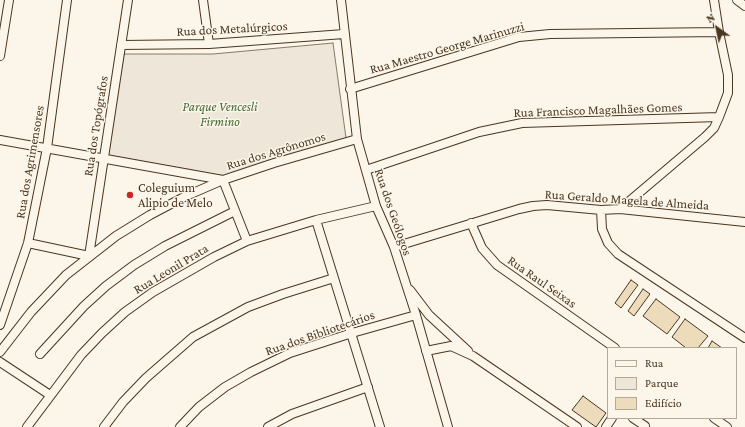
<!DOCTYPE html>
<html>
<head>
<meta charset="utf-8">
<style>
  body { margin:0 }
  #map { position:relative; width:745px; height:427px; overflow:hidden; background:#fbf6e9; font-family:"Crimson Pro",serif }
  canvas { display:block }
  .legend { position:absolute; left:607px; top:347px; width:130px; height:72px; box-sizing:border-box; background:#fbf6e9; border:1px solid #b4a999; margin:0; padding:5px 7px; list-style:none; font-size:12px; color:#4a3520 }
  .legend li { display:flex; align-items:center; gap:8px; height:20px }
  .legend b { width:20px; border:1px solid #b4a999 }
  .north { position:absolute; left:697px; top:8px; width:40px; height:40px; -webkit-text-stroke:3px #fbf6e9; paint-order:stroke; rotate:327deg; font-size:11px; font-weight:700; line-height:16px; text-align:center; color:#4a3520 }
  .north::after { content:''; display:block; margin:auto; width:14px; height:18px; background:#4a3520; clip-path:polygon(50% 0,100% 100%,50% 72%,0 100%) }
</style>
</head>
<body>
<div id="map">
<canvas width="745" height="427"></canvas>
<ul class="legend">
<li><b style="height:5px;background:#fbf6e9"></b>Rua</li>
<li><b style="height:11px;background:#ede6d9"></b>Parque</li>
<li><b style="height:11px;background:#ecdcbc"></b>Edifício</li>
</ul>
<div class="north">N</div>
</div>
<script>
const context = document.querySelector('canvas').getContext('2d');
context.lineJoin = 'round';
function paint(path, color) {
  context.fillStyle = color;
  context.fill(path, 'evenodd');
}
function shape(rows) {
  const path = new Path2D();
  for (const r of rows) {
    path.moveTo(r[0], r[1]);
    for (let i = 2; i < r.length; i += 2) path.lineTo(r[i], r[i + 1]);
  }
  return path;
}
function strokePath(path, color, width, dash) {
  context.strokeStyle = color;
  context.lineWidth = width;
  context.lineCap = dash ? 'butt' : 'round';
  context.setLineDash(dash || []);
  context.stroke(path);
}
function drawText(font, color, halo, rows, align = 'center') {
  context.font = font + ' "Crimson Pro",serif';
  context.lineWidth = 3;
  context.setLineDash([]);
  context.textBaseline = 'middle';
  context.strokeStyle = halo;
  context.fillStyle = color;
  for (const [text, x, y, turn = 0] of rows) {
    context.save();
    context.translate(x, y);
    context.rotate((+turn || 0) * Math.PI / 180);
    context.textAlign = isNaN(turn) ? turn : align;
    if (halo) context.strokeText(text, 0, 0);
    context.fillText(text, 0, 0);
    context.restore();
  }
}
const green = shape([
  [333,43,346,138,224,176,107,155,124,54,213,54,333,43]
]);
const building = shape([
  [631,280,638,285,621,308,615,303,631,280],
  [643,289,650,294,634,316,628,311,643,289],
  [656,299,680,317,667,334,643,316,656,299],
  [685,319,708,336,698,348,686,348,672,337,685,319],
  [712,341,722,348,708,348,712,341],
  [583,396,606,413,596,427,572,410,583,396]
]);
const minor = shape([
  [203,0,209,44],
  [341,0,357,139,376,206,394,247,416,315,448,427],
  [737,0,745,6],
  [121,45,209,44,344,34],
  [0,56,9,0],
  [350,89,519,37,550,34,719,32],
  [0,140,223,180],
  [366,170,479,132,522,123,719,117],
  [223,180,247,241],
  [620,209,705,137,714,128,719,117,728,93,728,75,719,32,714,0],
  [601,210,602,229,608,243,618,254,745,338],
  [316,220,380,427],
  [471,223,482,248,497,265,615,348],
  [28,243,89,256],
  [394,247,519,209,533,206,547,205,601,210,620,209,745,222],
  [89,256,128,0],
  [410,290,429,315,468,351],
  [0,325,28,243,47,148,67,0],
  [426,351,451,346,473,356,577,427],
  [0,352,31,312,66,275,116,236,150,215,186,196,223,180,274,163,357,139],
  [40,354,84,306,106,286,134,265,165,246,235,211],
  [0,362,50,395],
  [633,418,645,426],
  [714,418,727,427],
  [27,427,81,355,102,333,125,312,153,292,214,257,247,241,316,220,376,206],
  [104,427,123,402,146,378,193,337,248,307,283,294,334,278],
  [180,427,199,407,225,387,251,372,290,353,352,333,416,315],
  [268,427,292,414,368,387],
  [606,427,612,418]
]);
const markers = [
  [130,195,4,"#c62828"]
];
const streetNames = [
  ["Rua dos Metalúrgicos",232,29,-3],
  ["Rua Maestro George Marinuzzi",447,48,-16],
  ["Rua Francisco Magalhães Gomes",598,110,-2],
  ["Rua dos Topógrafos",96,126,-81],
  ["Rua dos Agrônomos",276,151,-17],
  ["Rua dos Agrimensores",30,162,-80],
  ["Rua Geraldo Magela de Almeida",627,200,4],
  ["Rua dos Geólogos",393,212,71],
  ["Rua Leonil Prata",171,269,-31],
  ["Rua Raul Seixas",542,282,35],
  ["Rua dos Bibliotecários",320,333,-19]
];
const parkNames = [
  ["Parque Vencesli",220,107],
  ["Firmino",220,122]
];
const poiNames = [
  ["Coleguium",138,188],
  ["Alipio de Melo",138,203]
];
paint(green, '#ede6d9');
strokePath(green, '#887966', 1);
paint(building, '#ecdcbc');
strokePath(building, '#4a3520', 1);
strokePath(minor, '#4a3520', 10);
strokePath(minor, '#fbf6e9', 8);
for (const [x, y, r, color] of markers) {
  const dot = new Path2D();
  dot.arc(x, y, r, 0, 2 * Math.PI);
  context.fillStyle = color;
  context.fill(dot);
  strokePath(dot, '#fbf6e9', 1.5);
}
drawText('13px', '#4a3520', '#fbf6e9', streetNames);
drawText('italic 13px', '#436837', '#fbf6e9', parkNames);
drawText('13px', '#4a3520', '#fbf6e9', poiNames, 'left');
</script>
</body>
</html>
